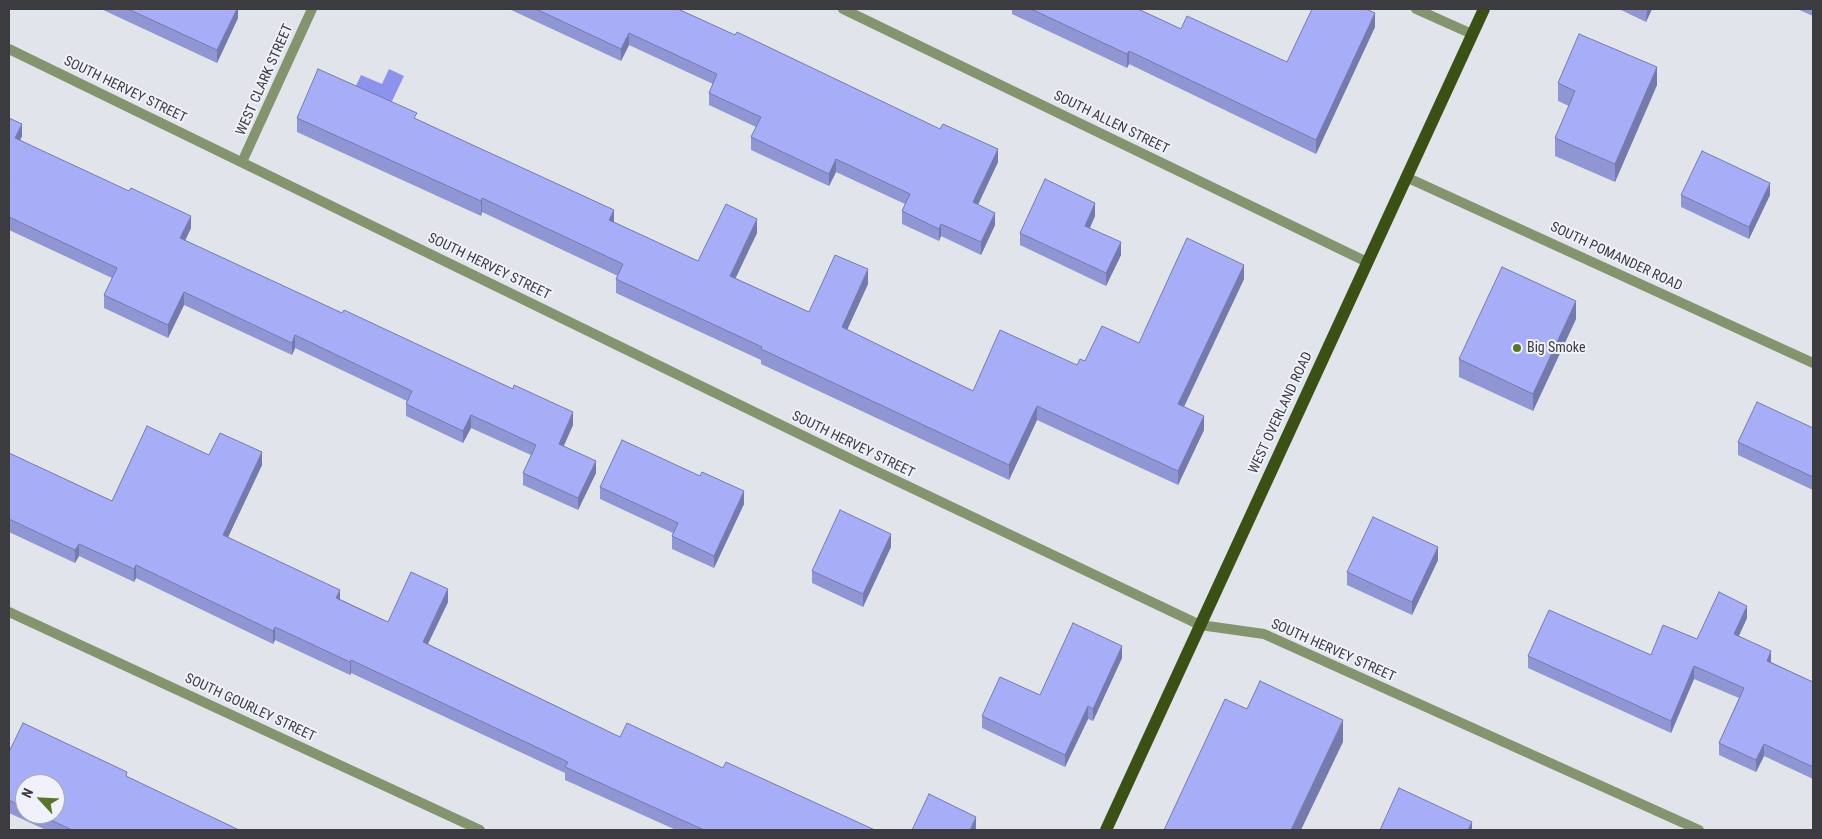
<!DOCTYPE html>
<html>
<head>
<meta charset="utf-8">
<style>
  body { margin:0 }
  #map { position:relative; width:1822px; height:839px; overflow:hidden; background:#e2e4ec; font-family:"Roboto Condensed",sans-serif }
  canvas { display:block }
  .frame { position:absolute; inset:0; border:10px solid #3c3c40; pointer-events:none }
  .north { position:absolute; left:15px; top:774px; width:50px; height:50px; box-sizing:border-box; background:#f0f1fa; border:1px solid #a8a9b0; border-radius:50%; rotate:295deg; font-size:14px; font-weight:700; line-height:20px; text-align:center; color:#3c3c40 }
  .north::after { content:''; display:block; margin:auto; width:18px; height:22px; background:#597529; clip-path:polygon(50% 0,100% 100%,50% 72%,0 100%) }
</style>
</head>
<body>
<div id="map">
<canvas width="1822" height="839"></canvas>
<div class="frame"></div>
<div class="north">N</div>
</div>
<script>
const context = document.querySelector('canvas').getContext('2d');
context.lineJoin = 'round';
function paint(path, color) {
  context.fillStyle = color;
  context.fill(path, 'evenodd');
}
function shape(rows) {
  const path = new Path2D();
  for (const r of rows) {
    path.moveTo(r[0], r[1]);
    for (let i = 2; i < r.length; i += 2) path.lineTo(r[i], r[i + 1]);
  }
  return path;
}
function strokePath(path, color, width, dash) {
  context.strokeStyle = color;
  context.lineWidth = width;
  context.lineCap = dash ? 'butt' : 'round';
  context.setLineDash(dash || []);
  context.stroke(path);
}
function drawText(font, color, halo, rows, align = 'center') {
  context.font = font + ' "Roboto Condensed",sans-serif';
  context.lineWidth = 4;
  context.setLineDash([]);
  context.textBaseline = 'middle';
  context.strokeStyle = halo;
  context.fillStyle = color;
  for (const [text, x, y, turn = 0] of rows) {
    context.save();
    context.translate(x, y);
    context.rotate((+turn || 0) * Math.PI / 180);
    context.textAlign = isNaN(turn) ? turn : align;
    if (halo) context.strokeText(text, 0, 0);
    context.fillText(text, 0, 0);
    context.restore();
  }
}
const water = shape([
  [389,69,404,76,384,118,349,101,361,75,382,84]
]);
const minor = shape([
  [843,9,1367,262],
  [1416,9,1472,34],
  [9,49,857,462,1200,625,1264,634,1699,830],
  [242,162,312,9],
  [1406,177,1813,363],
  [9,612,480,830]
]);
const primary = shape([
  [1106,830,1484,9]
]);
const wall = shape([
  [101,9,238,9,238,18,217,63],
  [509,9,678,9,998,162,978,205,995,225,981,255,941,236,939,241,902,224,902,211,905,204,836,172,829,186,751,150,751,137,756,127,709,105,709,93,713,84,629,45,621,61],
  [1009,9,1138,9,1181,29,1287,62,1375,27,1316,154,1129,64,1127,68,1012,14,1012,10],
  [1619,9,1652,9,1646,22],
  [1797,9,1813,9,1813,16],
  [1558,83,1657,85,1615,182,1555,156,1555,138,1569,106,1558,101],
  [9,118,22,136,20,140,191,228,185,241,573,425,563,446,596,473,578,510,523,485,523,473,531,455,471,428,463,443,406,416,406,404,407,401,295,348,292,355,184,305,168,338,104,308,104,295,112,278,9,230],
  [297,118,417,119,614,222,698,261,757,233,735,278,809,312,868,284,847,330,973,391,1077,365,1139,343,1244,279,1184,407,1204,430,1178,485,1037,420,1009,480,761,364,761,360,616,293,616,279,618,276,482,212,481,216,297,132],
  [1681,195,1770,195,1749,239,1681,207],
  [1095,216,1090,228,1121,255,1106,286,1020,245,1020,233],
  [1576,319,1533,411,1459,377,1459,359],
  [1813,428,1813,490,1738,455,1738,442],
  [9,453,112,501,209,455,262,465,228,537,340,599,388,622,448,602,428,644,620,737,723,768,875,830,676,830,565,780,565,773,351,673,350,675,275,640,273,644,136,578,134,582,79,556,75,563,9,532],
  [600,487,744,504,714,568,672,549,672,536,673,533,600,499],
  [891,547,863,607,812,583,812,571],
  [1438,560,1412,615,1347,585,1347,572],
  [1747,618,1738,636,1771,662,1813,682,1813,779,1764,756,1756,772,1719,755,1719,743,1739,698,1694,679,1671,733,1528,668,1528,656,1651,655,1697,639],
  [1122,658,1093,721,1088,719,1065,767,982,728,982,716,1040,695],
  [9,752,127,777,239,830,46,830,9,813],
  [25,784,55,814,25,814]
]);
const shadedWall = shape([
  [237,9,238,9,238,18,217,63,217,50],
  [1647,9,1652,9,1646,22],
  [1375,13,1375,27,1316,154,1316,140],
  [629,33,629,45,621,61,621,49],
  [1129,51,1129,64,1127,68,1127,54],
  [1657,67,1657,85,1615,182,1615,164],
  [22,124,22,136,15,151,15,138],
  [998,149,998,162,973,215,973,202],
  [836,159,836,172,829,186,829,174],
  [1770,183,1770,195,1749,239,1749,227],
  [482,198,482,212,481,216,481,201],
  [1095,203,1095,216,1085,238,1085,226],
  [614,210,614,224,609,220],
  [995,213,995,225,981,255,981,242],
  [191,216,191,228,180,251,180,238],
  [757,219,757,233,730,290,730,276],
  [941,224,941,236,939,241,939,229],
  [1121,242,1121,255,1106,286,1106,273],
  [1244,265,1244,279,1178,419,1178,404],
  [868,269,868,284,842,341,842,327],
  [184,292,184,305,168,338,168,325],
  [1576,301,1576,319,1533,411,1533,394],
  [295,335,295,348,292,355,292,343],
  [1037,406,1037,420,1009,480,1009,465],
  [573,412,573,425,559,457,559,444],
  [471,415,471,428,463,443,463,431],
  [1204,416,1204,430,1178,485,1178,471],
  [262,452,262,465,223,548,223,535],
  [596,461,596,473,578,510,578,498],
  [744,491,744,504,714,568,714,556],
  [891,534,891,547,863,607,863,594],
  [79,544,79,556,75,563,75,550],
  [1438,547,1438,560,1412,615,1412,602],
  [136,565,136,578,134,582,134,569],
  [448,589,448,602,423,654,423,642],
  [340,590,340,602,336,598],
  [1747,606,1747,618,1734,647,1734,634],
  [275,627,275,640,273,644,273,631],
  [1122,646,1122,658,1093,721,1093,709],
  [1771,651,1771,663,1767,661],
  [351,660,351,673,350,675,350,662],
  [1694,666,1694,679,1671,733,1671,721],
  [1088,706,1088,719,1065,767,1065,755],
  [1343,720,1343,742,1301,830,1291,830],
  [1764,744,1764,756,1756,772,1756,760],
  [976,817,976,830,970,830],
  [1472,822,1472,830,1468,830]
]);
const building = shape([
  [128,9,237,9,217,50,128,9],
  [536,9,678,9,735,35,737,32,940,129,943,124,998,149,973,202,995,213,981,242,941,224,939,229,902,211,910,194,836,159,829,174,751,137,761,117,709,93,717,74,629,33,621,49,536,9],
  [1031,9,1138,9,1181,29,1187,16,1287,62,1312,9,1366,9,1375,13,1316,140,1129,51,1127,54,1031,9],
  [1579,34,1657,67,1615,164,1555,138,1575,91,1558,83,1579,34],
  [318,69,417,113,414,118,614,210,609,220,698,261,726,204,757,219,730,276,809,312,835,255,868,269,842,327,973,391,1000,330,1077,365,1080,359,1085,361,1102,326,1139,343,1187,238,1244,265,1178,404,1204,416,1178,471,1037,406,1009,465,761,349,762,347,616,279,623,264,482,198,481,201,297,118,318,69],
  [9,118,22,124,15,138,129,191,131,188,191,216,180,238,342,313,344,310,513,389,514,385,573,412,559,444,596,461,578,498,523,473,536,445,471,415,463,431,406,404,412,391,295,335,292,343,184,292,168,325,104,295,117,268,9,217,9,181,10,179,9,178,9,118],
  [1702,151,1770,183,1749,227,1681,195,1702,151],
  [1045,179,1095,203,1085,226,1121,242,1106,273,1020,233,1045,179],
  [1502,267,1576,301,1533,394,1459,359,1502,267],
  [1757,402,1813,428,1813,477,1738,442,1757,402],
  [147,426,209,455,220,433,262,452,223,535,340,590,336,598,388,622,411,572,448,589,423,642,620,737,627,723,723,768,726,762,875,830,704,830,565,767,568,762,351,660,350,662,275,627,273,631,136,565,134,569,79,544,75,550,9,519,9,453,112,501,147,426],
  [622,440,700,476,702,472,744,491,714,556,672,536,678,523,600,487,622,440],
  [840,510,891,534,863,594,812,571,840,510],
  [1373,517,1438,547,1412,602,1347,572,1373,517],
  [1719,592,1747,606,1734,634,1771,651,1767,661,1813,682,1813,767,1764,744,1756,760,1719,743,1744,688,1694,666,1671,721,1528,656,1549,610,1651,655,1663,625,1697,639,1719,592],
  [1073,623,1122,646,1093,709,1088,706,1065,755,982,716,1000,677,1040,695,1073,623],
  [1260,681,1343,720,1291,830,1164,830,1225,699,1247,709,1260,681],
  [23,723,127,772,126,776,239,830,72,830,38,814,55,814,55,784,25,784,25,808,9,800,9,752,23,723],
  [1399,788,1472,822,1468,830,1380,830,1399,788],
  [929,794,976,817,970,830,912,830,929,794]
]);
const markers = [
  [1517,348,5,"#597529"]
];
const streetNames = [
  ["WEST CLARK STREET",265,80,-66],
  ["SOUTH HERVEY STREET",125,90,26],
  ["SOUTH ALLEN STREET",1111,123,26],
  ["SOUTH POMANDER ROAD",1616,257,25],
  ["SOUTH HERVEY STREET",489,267,26],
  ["WEST OVERLAND ROAD",1281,413,-65],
  ["SOUTH HERVEY STREET",853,445,26],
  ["SOUTH HERVEY STREET",1333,651,24],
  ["SOUTH GOURLEY STREET",250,708,25]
];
const poiNames = [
  ["Big Smoke",1527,348]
];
paint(water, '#8d93ec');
strokePath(minor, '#83946e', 10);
strokePath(primary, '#3a5014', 12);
paint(wall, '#9096d4');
paint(shadedWall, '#757aad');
paint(building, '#a7aef7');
strokePath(building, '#757aad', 1);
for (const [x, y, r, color] of markers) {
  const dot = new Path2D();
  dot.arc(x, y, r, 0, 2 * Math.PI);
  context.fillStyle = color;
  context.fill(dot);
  strokePath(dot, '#f0f1fa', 2);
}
drawText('14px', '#3c3c40', '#f0f1fa', streetNames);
drawText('14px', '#3c3c40', '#f0f1fa', poiNames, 'left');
</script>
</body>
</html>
